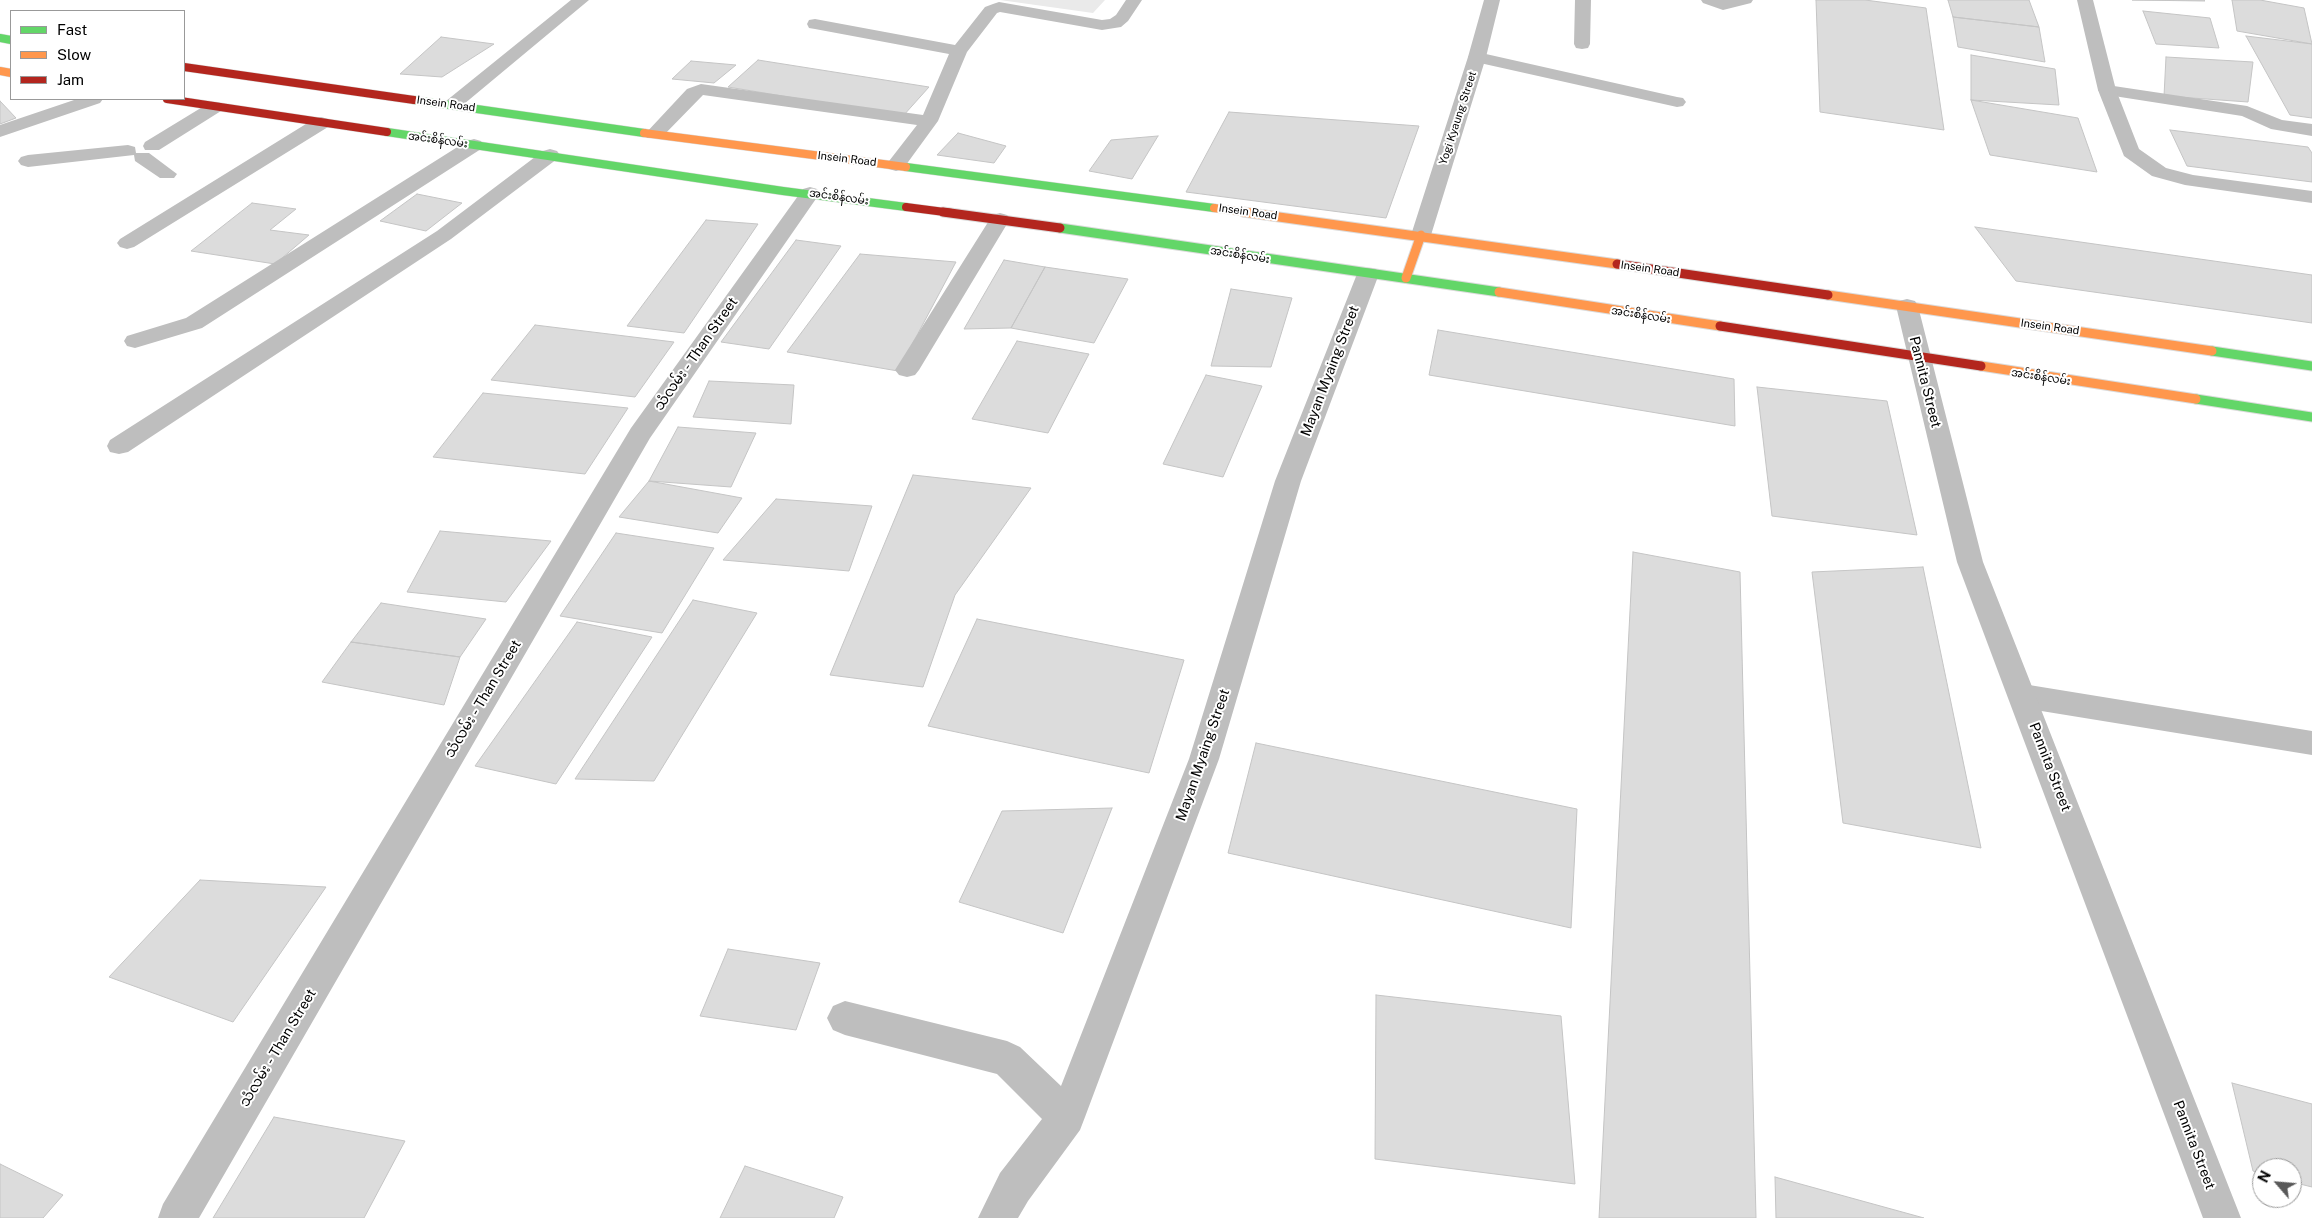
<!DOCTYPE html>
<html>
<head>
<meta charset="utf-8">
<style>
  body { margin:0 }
  #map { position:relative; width:2312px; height:1218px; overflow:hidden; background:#fff; font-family:"Public Sans",sans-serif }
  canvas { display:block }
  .legend { position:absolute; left:10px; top:10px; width:175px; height:90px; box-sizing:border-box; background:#fff; border:1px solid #999; margin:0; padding:6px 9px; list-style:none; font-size:15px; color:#000 }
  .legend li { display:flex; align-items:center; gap:10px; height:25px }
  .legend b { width:25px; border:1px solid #999 }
  .north { position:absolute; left:2252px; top:1158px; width:50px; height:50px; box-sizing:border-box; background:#fff; border:1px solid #999; border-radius:50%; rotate:297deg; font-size:14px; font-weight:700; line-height:20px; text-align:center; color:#000 }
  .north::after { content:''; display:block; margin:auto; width:18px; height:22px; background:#595959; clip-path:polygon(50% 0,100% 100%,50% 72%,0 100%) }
</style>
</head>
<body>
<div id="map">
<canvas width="2312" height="1218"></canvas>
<ul class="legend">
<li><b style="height:6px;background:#63d668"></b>Fast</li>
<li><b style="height:6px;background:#ff974d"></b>Slow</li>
<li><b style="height:6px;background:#b3261e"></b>Jam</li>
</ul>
<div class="north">N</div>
</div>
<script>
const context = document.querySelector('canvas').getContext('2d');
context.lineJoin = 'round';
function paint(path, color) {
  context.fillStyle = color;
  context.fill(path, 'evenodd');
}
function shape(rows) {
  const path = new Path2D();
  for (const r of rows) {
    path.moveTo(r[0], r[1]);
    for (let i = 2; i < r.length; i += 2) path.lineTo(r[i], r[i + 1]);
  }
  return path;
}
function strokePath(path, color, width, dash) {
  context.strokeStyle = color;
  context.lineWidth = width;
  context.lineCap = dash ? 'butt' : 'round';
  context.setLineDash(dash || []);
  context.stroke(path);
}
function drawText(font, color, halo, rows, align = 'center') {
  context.font = font + ' "Public Sans","Noto Sans Myanmar",sans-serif';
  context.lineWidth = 4;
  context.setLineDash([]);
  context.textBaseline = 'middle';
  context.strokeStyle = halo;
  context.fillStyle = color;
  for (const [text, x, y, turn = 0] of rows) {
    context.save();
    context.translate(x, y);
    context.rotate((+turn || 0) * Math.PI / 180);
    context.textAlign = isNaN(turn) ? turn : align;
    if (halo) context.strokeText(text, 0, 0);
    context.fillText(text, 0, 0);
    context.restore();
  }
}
const green = shape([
  [1000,0,1105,0,1093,13]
]);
const building = shape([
  [1816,0,1865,0,1926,8,1944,130,1820,112,1816,0],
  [1948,0,2029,0,2039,27,1953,17,1948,0],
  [2204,0,2205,1,2132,0,2204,0],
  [2232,0,2260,0,2304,8,2312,44,2237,31,2232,0],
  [2143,11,2210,18,2219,48,2156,44,2143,11],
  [1953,17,2039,27,2045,62,1958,47,1953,17],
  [2246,36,2312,44,2312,118,2290,115,2246,36],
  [441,37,494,44,442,77,400,74,441,37],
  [1971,55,2055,69,2059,105,1971,100,1971,55],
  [2166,57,2253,62,2248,102,2164,96,2166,57],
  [758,60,929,87,903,116,728,87,758,60],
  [691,61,736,65,714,83,672,79,691,61],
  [1971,100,2078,118,2097,172,1990,155,1971,100],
  [0,101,16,118,0,124,0,101],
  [1229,112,1419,126,1386,218,1186,192,1229,112],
  [2170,130,2308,147,2312,153,2312,182,2187,166,2170,130],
  [958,133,1006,146,994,163,937,155,958,133],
  [1158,136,1132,179,1089,171,1111,140,1158,136],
  [417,194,462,203,426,231,380,221,417,194],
  [252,203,296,209,270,230,309,235,275,264,191,251,252,203],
  [706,220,758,224,684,333,627,326,706,220],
  [1975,227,2312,275,2312,323,2016,281,1975,227],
  [796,240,841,246,769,349,721,342,796,240],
  [860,254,956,262,898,371,787,352,860,254],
  [1004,260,1045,267,1011,328,964,329,1004,260],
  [1045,267,1128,279,1094,343,1011,328,1045,267],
  [1231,289,1292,298,1271,367,1211,366,1231,289],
  [535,325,674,342,635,397,491,380,535,325],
  [1438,330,1734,379,1735,426,1429,375,1438,330],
  [1017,341,1089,354,1048,433,972,419,1017,341],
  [1206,375,1262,386,1223,477,1163,464,1206,375],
  [709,381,794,385,791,424,693,417,709,381],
  [1757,387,1887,401,1917,535,1772,516,1757,387],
  [483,393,628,408,585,474,433,457,483,393],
  [678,427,756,433,731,487,649,481,678,427],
  [913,475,1031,488,955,595,923,687,830,675,913,475],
  [649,481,742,498,718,533,619,517,649,481],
  [776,499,872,506,849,571,723,560,776,499],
  [440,531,551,541,506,602,407,592,440,531],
  [616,533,714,548,662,633,560,616,616,533],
  [1633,552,1740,572,1756,1218,1599,1218,1633,552],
  [1923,567,1981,848,1843,823,1812,572,1923,567],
  [693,600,757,613,654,781,575,779,693,600],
  [381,603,486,619,460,657,351,642,381,603],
  [977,619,1184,660,1149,773,928,726,977,619],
  [577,622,652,637,556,784,475,766,577,622],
  [351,642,460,657,444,705,322,682,351,642],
  [1256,743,1577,809,1571,928,1228,853,1256,743],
  [1112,808,1063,933,959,902,1002,811,1112,808],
  [200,880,326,887,233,1022,109,977,200,880],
  [728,949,820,963,796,1030,700,1016,728,949],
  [1376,995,1561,1016,1575,1184,1375,1159,1376,995],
  [2232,1083,2312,1104,2312,1187,2292,1182,2292,1168,2262,1168,2262,1174,2253,1171,2232,1083],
  [274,1117,405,1141,364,1218,213,1218,274,1117],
  [0,1164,63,1195,43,1218,0,1218,0,1164],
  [745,1166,843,1197,834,1218,720,1218,745,1166],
  [1775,1177,1924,1218,1776,1218,1775,1177]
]);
const lane = shape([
  [571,0,589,0,458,109,446,109,443,105,446,101,571,0],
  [1126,0,1142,0,1128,21,1121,27,1102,30,1000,12,997,13,967,52,938,121,903,169,896,171,889,169,886,165,917,125,703,95,661,138,647,138,645,134,687,89,701,84,923,115,949,54,815,29,809,28,807,24,809,20,815,19,955,45,985,7,993,4,999,2,1102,20,1110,19,1116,15,1126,0],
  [1575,0,1591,0,1590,44,1588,48,1582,49,1576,48,1574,44,1575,0],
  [1701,0,1753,0,1751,3,1723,10,1703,3,1701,0],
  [1477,52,1677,97,1683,98,1686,102,1683,106,1677,107,1471,61,1468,57,1471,53,1477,52],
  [2107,85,2247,106,2282,120,2312,124,2312,136,2271,129,2242,116,2101,94,2098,90,2101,86,2107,85],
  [215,102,221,103,224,107,221,111,159,150,145,150,143,146,145,142,209,103,215,102],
  [128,145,135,147,136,153,149,153,177,174,174,178,160,178,135,161,134,155,28,167,21,165,18,161,21,157,28,155,128,145],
  [1000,213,1007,215,1010,219,919,370,915,375,907,377,899,375,895,370,990,219,993,215,1000,213],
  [2023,684,2312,731,2312,755,2023,708,2013,704,2008,696,2013,688,2023,684]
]);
const street = shape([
  [1484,0,1500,0,1486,57,1431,235,1428,239,1421,241,1414,239,1411,235,1468,57,1484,0],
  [2077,0,2093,0,2116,90,2139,149,2166,168,2193,175,2312,191,2312,203,2185,185,2152,176,2124,156,2098,90,2077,0],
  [77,99,103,99,100,103,0,137,0,125,77,99],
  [321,117,328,119,330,123,328,127,134,247,127,249,120,247,117,243,120,239,314,119,321,117],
  [474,139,481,141,483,145,481,149,202,328,135,348,127,346,124,341,127,336,186,318,467,141,474,139],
  [550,149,557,151,560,155,557,159,451,239,128,452,119,454,110,452,107,446,110,440,437,231,543,151,550,149],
  [810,187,817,189,820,193,650,438,199,1218,158,1218,163,1204,631,428,803,189,810,187],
  [1368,268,1376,269,1379,274,1301,481,1219,759,1085,1117,1080,1130,1028,1201,1018,1218,978,1218,1000,1173,1042,1119,997,1074,845,1035,833,1030,827,1018,833,1006,845,1001,1007,1041,1020,1047,1061,1086,1189,759,1275,481,1357,274,1360,269,1368,268],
  [1907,299,1915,301,1918,306,1983,562,2241,1218,2203,1218,1957,562,1896,306,1899,301,1907,299]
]);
const fastFar1 = shape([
  [0,38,11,40],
  [414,100,644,133],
  [387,132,783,191,906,207],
  [906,167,1214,208]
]);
const fast = shape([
  [1060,228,1499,292],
  [2212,351,2312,366],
  [2196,399,2312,417]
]);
const slowFar1 = shape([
  [0,71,11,73],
  [644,133,906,167],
  [1214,208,1252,213]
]);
const slow = shape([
  [1243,212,1617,264],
  [1406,278,1421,235],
  [1499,292,1720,326],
  [1828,295,2212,351],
  [1981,366,2196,399]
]);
const jamFar1 = shape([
  [184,67,414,100],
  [167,99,387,132],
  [906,207,952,213]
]);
const jam = shape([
  [943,212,1060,228],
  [1617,264,1828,295],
  [1720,326,1981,366]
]);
const farStreetnames = [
  ["Insein Road",446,104,8],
  ["Yogi Kyaung Street",1458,118,-72],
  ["အင်းစိန်လမ်း",438,140,8],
  ["Insein Road",847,159,7],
  ["အင်းစိန်လမ်း",839,197,8],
  ["Insein Road",1248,212,8],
  ["အင်းစိန်လမ်း",1240,255,9],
  ["Insein Road",1650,269,8],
  ["အင်းစိန်လမ်း",1641,315,9],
  ["Insein Road",2050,327,8],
  ["အင်းစိန်လမ်း",2041,377,9]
];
const streetNames = [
  ["သံလမ်း - Than Street",696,354,-55],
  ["Mayan Myaing Street",1330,371,-69],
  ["Pannita Street",1925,382,76],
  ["သံလမ်း - Than Street",483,699,-59],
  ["Mayan Myaing Street",1203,755,-71],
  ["Pannita Street",2050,767,69],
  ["သံလမ်း - Than Street",278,1048,-59],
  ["Pannita Street",2194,1145,69]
];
paint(green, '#eaeaea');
paint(building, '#dcdcdc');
strokePath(building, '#c5c5c5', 1);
strokePath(fastFar1, '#dbdbdb', 9);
strokePath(fast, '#dbdbdb', 11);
strokePath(slowFar1, '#dbdbdb', 9);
strokePath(slow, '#dbdbdb', 11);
strokePath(jamFar1, '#dbdbdb', 9);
strokePath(jam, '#dbdbdb', 11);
paint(lane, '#bebebe');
paint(street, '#bebebe');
strokePath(fastFar1, '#63d668', 8);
strokePath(fast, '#63d668', 9);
strokePath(slowFar1, '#ff974d', 8);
strokePath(slow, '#ff974d', 9);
strokePath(jamFar1, '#b3261e', 8);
strokePath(jam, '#b3261e', 9);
drawText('11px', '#000', '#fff', farStreetnames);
drawText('14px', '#000', '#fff', streetNames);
</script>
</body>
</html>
